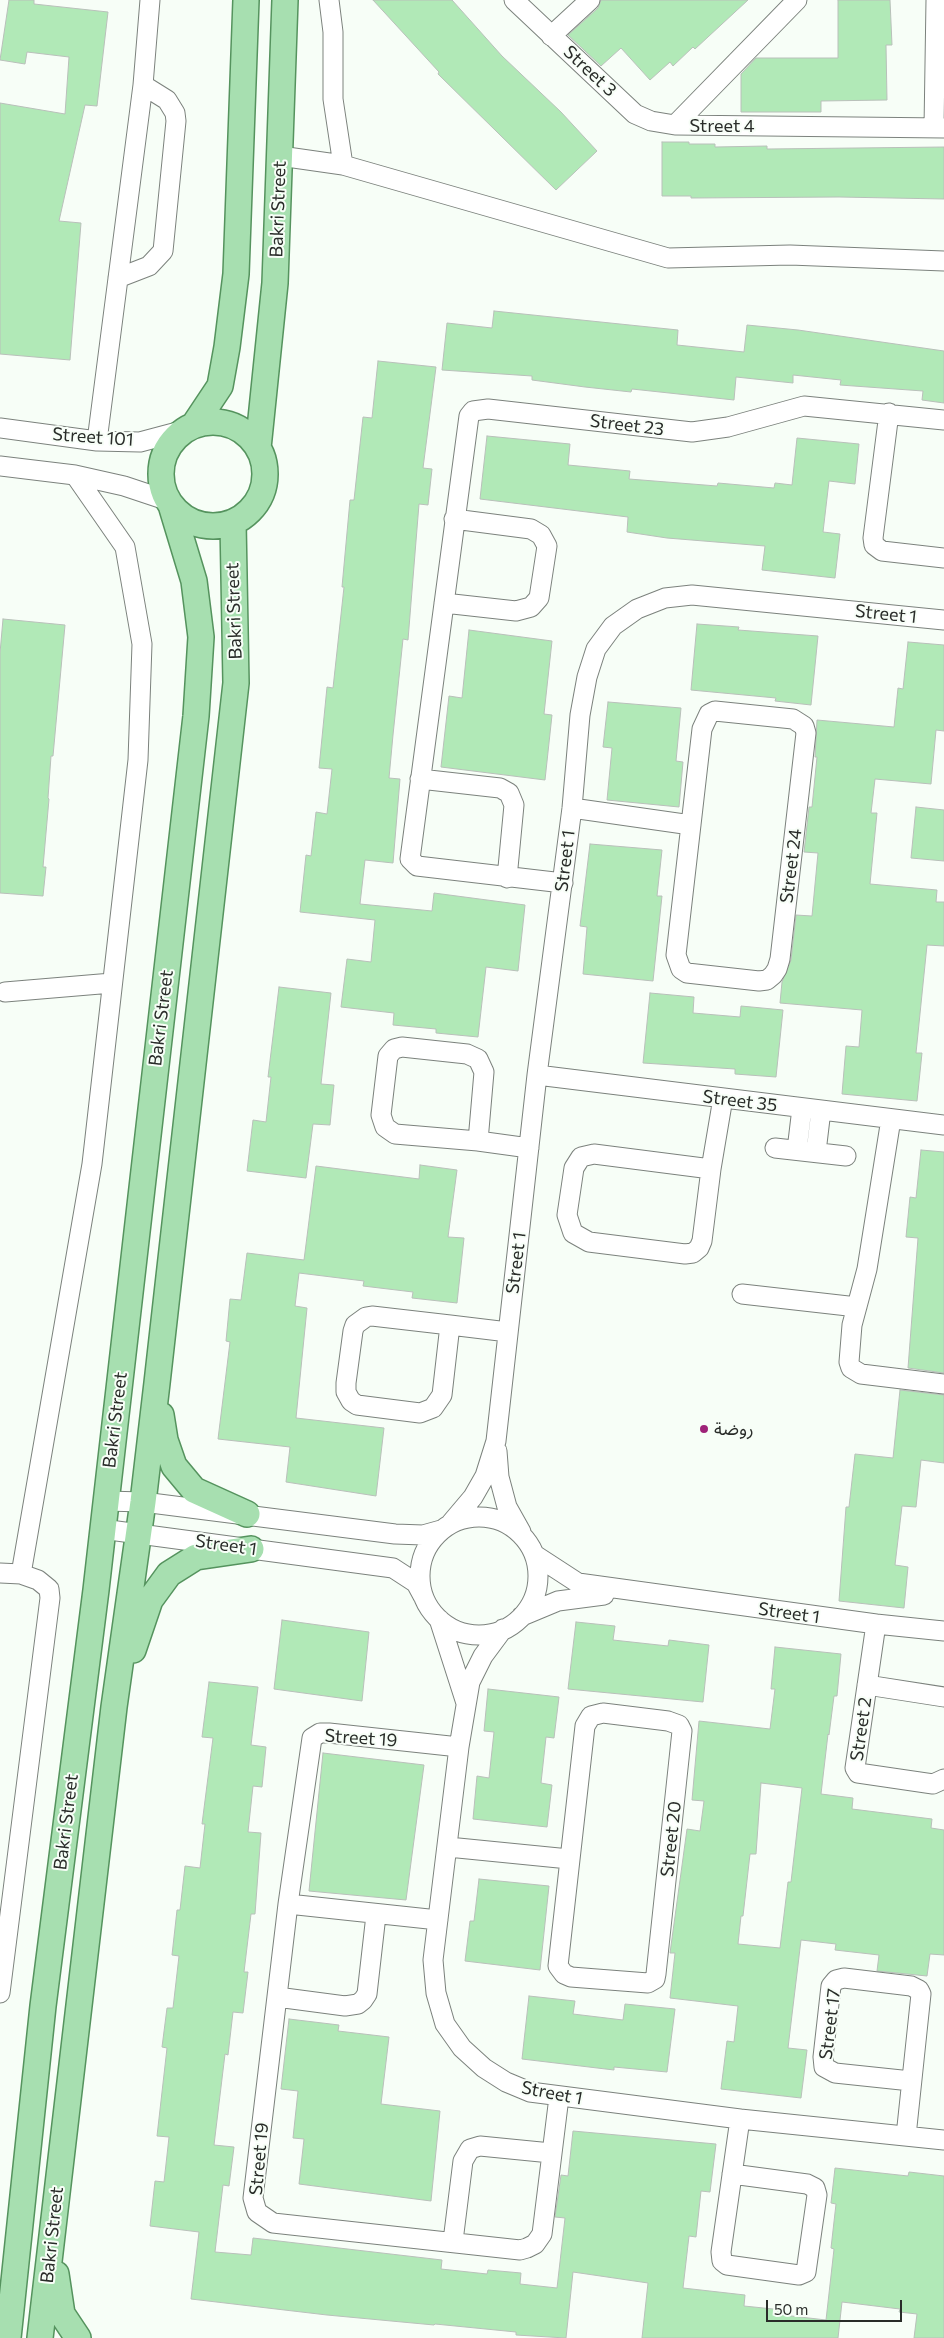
<!DOCTYPE html>
<html>
<head>
<meta charset="utf-8">
<style>
  body { margin:0 }
  #map { position:relative; width:944px; height:2338px; overflow:hidden; background:#f7fef7; font-family:Commissioner,sans-serif }
  canvas { display:block }
  .scale { position:absolute; left:766px; top:2300px; width:136px; height:22px; box-sizing:border-box; border:2px solid #292c29; border-top:0; padding-left:6px; font-size:15px; line-height:18px; white-space:nowrap; color:#292c29; -webkit-text-stroke:4px #f7fef7; paint-order:stroke }
</style>
</head>
<body>
<div id="map">
<canvas width="944" height="2338"></canvas>
<div class="scale">50 m</div>
</div>
<script>
const context = document.querySelector('canvas').getContext('2d');
context.lineJoin = 'round';
function paint(path, color) {
  context.fillStyle = color;
  context.fill(path, 'evenodd');
}
function shape(rows) {
  const path = new Path2D();
  for (const r of rows) {
    if (r.length === 3) {
      path.moveTo(r[0] + r[2], r[1]);
      path.arc(r[0], r[1], r[2], 0, 2 * Math.PI);
      continue;
    }
    path.moveTo(r[0], r[1]);
    for (let i = 2; i < r.length; i += 2) path.lineTo(r[i], r[i + 1]);
  }
  return path;
}
function strokePath(path, color, width, dash) {
  context.strokeStyle = color;
  context.lineWidth = width;
  context.lineCap = dash ? 'butt' : 'round';
  context.setLineDash(dash || []);
  context.stroke(path);
}
function drawText(font, color, halo, rows, align = 'center') {
  context.font = font + ' Commissioner,"Noto Sans Arabic",sans-serif';
  context.lineWidth = 4;
  context.setLineDash([]);
  context.textBaseline = 'middle';
  context.strokeStyle = halo;
  context.fillStyle = color;
  for (const [text, x, y, turn = 0] of rows) {
    context.save();
    context.translate(x, y);
    context.rotate((+turn || 0) * Math.PI / 180);
    context.textAlign = isNaN(turn) ? turn : align;
    if (halo) context.strokeText(text, 0, 0);
    context.fillText(text, 0, 0);
    context.restore();
  }
}
const building = shape([
  [9,0,34,0,34,4,108,12,97,106,85,105,59,221,81,223,70,360,0,354,0,103,65,114,69,57,27,52,25,64,0,60,9,0],
  [373,0,452,0,502,56,561,112,597,151,556,190,438,74,439,72,373,0],
  [601,0,748,0,695,49,693,47,673,66,670,62,650,80,621,48,601,66,568,35,598,8,601,0],
  [838,0,890,0,892,45,886,45,887,100,821,101,821,112,741,112,741,74,756,58,838,58,838,0],
  [662,142,689,142,689,144,715,144,715,147,767,146,767,149,944,147,944,199,839,197,691,198,691,196,662,196,662,142],
  [494,311,678,330,677,345,744,352,747,325,798,330,944,351,944,403,922,400,923,391,840,385,841,380,793,375,793,383,736,377,734,400,632,389,631,392,585,387,532,380,532,376,442,370,447,323,492,328,494,311],
  [378,361,436,367,423,468,432,469,428,505,419,504,408,640,403,639,393,735,389,778,400,779,393,863,365,860,360,904,432,911,434,893,525,905,518,971,486,967,478,1037,436,1033,436,1029,393,1025,394,1013,341,1007,347,959,371,962,375,920,300,912,306,855,311,856,316,812,327,814,332,769,319,768,327,687,333,688,344,587,342,587,350,500,354,500,363,417,372,418,378,361],
  [487,436,570,444,568,465,630,471,629,479,717,486,718,483,774,488,775,483,792,485,797,438,859,444,855,484,829,481,823,532,840,534,835,578,762,570,765,546,667,538,627,532,628,517,480,499,487,436],
  [3,619,65,625,53,756,51,756,48,798,49,799,43,867,46,867,43,896,0,893,0,653,3,619],
  [697,624,739,627,738,630,818,636,811,705,775,701,776,698,691,690,697,624],
  [469,630,552,641,544,714,552,715,545,780,441,767,449,696,462,698,469,630],
  [908,642,944,645,944,731,936,730,931,784,875,779,871,813,877,813,870,884,937,890,936,902,944,902,944,946,927,945,916,1053,922,1053,917,1101,842,1094,846,1046,859,1047,862,1010,780,1003,782,982,791,960,796,915,812,916,818,853,804,852,809,807,812,807,817,757,815,757,817,720,894,727,898,688,903,689,908,642],
  [608,702,681,708,676,761,683,762,679,807,607,800,612,748,603,747,608,702],
  [916,807,944,810,944,861,911,858,916,807],
  [590,844,662,850,657,896,662,896,653,981,583,974,587,927,580,926,590,844],
  [279,987,331,993,321,1084,334,1085,330,1125,313,1124,306,1178,247,1171,253,1120,266,1122,271,1077,268,1077,279,987],
  [650,993,694,997,693,1013,740,1017,741,1006,783,1010,776,1077,735,1074,735,1069,643,1063,650,993],
  [921,1150,944,1152,944,1373,908,1368,918,1238,906,1237,910,1197,916,1198,921,1150],
  [420,1165,457,1170,448,1237,464,1238,457,1303,412,1298,413,1292,363,1286,364,1281,299,1273,295,1306,307,1308,296,1418,384,1428,376,1496,286,1482,290,1447,218,1439,230,1342,226,1341,230,1299,241,1300,247,1253,304,1260,316,1166,419,1179,420,1165],
  [900,1390,944,1395,944,1463,921,1460,916,1507,902,1506,895,1565,908,1567,904,1608,839,1601,846,1507,849,1507,855,1454,893,1458,900,1390],
  [282,1620,369,1632,362,1701,274,1689,282,1620],
  [576,1622,615,1626,613,1640,668,1646,669,1640,709,1645,703,1702,568,1689,576,1622],
  [775,1647,841,1654,837,1696,834,1696,829,1735,828,1734,821,1794,853,1798,852,1809,932,1819,931,1828,944,1830,944,1955,930,1954,927,1976,877,1971,879,1955,835,1950,836,1944,801,1940,788,2048,807,2050,801,2098,721,2089,727,2041,734,2042,738,2006,670,1998,675,1953,670,1953,687,1829,700,1831,704,1801,692,1800,699,1721,770,1729,775,1689,771,1689,775,1647],
  [761,1783,802,1788,791,1882,788,1882,780,1948,738,1944,741,1916,743,1916,750,1854,756,1854,761,1783],
  [209,1682,258,1687,251,1745,266,1747,262,1787,253,1786,248,1832,261,1833,255,1914,251,1914,244,1972,248,1972,243,2013,233,2012,228,2055,225,2054,214,2145,234,2147,229,2186,223,2185,215,2252,251,2255,253,2238,442,2260,441,2269,487,2274,488,2270,521,2273,520,2284,557,2288,565,2218,555,2217,561,2175,568,2176,573,2131,716,2144,710,2192,701,2191,696,2237,689,2236,683,2288,745,2295,744,2306,783,2310,783,2315,826,2320,834,2249,831,2248,836,2204,831,2203,835,2168,908,2176,909,2172,944,2176,944,2338,914,2338,917,2314,899,2312,900,2309,842,2302,838,2338,642,2338,648,2283,573,2272,566,2338,516,2335,516,2332,435,2324,434,2325,327,2315,191,2299,199,2232,150,2226,155,2181,164,2182,169,2137,157,2136,167,2048,162,2047,167,2008,173,2008,179,1956,172,1955,177,1910,180,1910,185,1866,200,1868,205,1824,202,1824,213,1738,202,1737,209,1682],
  [488,1689,559,1697,554,1738,546,1737,541,1783,552,1785,547,1827,473,1819,477,1776,489,1778,494,1732,484,1731,488,1689],
  [323,1753,424,1765,406,1900,309,1891,323,1753],
  [479,1879,549,1886,540,1970,465,1961,470,1921,474,1921,479,1879],
  [529,1996,575,2001,573,2014,623,2020,625,2004,675,2009,667,2072,614,2067,614,2070,522,2059,529,1996],
  [289,2019,339,2025,338,2031,389,2037,381,2104,440,2111,431,2201,299,2184,304,2139,293,2138,298,2091,281,2089,289,2019]
]);
const minor = shape([
  [329,0,333,32,333,99,343,165],
  [514,0,635,114,651,121,675,125,944,128],
  [551,36,590,0],
  [675,125,797,0],
  [934,128,936,0],
  [280,156,343,165,668,258,790,255,944,261],
  [118,278,149,266,163,251,176,121,175,113,167,100,143,85],
  [889,413,873,538,874,545,882,551,944,558],
  [0,428,97,441,140,442,185,430],
  [97,441,143,85,150,0],
  [0,466,75,475,124,486,169,501],
  [444,603,516,611,531,607,539,598,547,546,541,535,531,529,454,519],
  [715,711,793,719,804,726,806,733,780,959,777,969,773,975,767,980,759,981,687,973,681,969,676,955,702,729,709,714,715,711],
  [420,779,500,788,509,793,514,805,507,878],
  [572,808,691,825],
  [563,883,417,866,410,859,469,416,473,411,488,409,692,432,728,427,804,406,944,420],
  [5,992,112,983],
  [537,1075,944,1125],
  [891,1119,867,1269,852,1325,849,1362,851,1368,861,1374,944,1384],
  [478,1141,484,1072,478,1059,467,1054,402,1047,394,1049,388,1056,381,1115,385,1127,395,1134,478,1141,529,1148],
  [775,1148,846,1156],
  [797,1150,802,1108],
  [816,1152,821,1110],
  [594,1154,711,1169,702,1241,699,1248,693,1253,685,1254,589,1242,573,1233,567,1215,574,1168,581,1157,594,1154],
  [711,1169,723,1098],
  [742,1294,857,1307],
  [450,1325,442,1395,433,1408,420,1413,357,1405,351,1401,346,1392,346,1383,353,1331,355,1325,366,1317,372,1316,450,1325,508,1332],
  [497,1451,499,1477,507,1507,521,1532],
  [106,1501,143,1502,395,1534,423,1535,441,1530],
  [479,1576,59],
  [451,1523,473,1497,485,1476,496,1441,537,1075,572,808,580,715,587,677,596,649,613,626,637,609,665,598,692,595,944,620],
  [102,1529,393,1568,416,1583,423,1596],
  [535,1555,578,1583,876,1624,944,1631],
  [0,1573,21,1574],
  [522,1616,558,1601,604,1595],
  [439,1619,466,1703],
  [876,1624,855,1768,858,1773,933,1784,944,1779],
  [503,1629,483,1656,470,1682,459,1747,433,1960,436,1993,445,2024,462,2048,484,2068,506,2082,530,2092,740,2119,944,2140],
  [867,1685,944,1697],
  [603,1713,668,1721,679,1725,682,1731,656,1974,655,1979,648,1983,571,1977,564,1974,558,1966,585,1726,591,1716,603,1713],
  [459,1747,329,1733,320,1733,312,1738,288,1904,253,2198,257,2212,273,2223,520,2250,527,2248,535,2244,542,2234,559,2097],
  [448,1847,569,1859],
  [288,1904,438,1920],
  [0,1993,50,1598,49,1589,38,1580,21,1574,92,1164,138,760,142,644,125,547,75,475],
  [277,1997,345,2006,358,2004,363,2000,367,1994,376,1915],
  [906,2136,921,1994,919,1990,911,1986,844,1978,836,1980,831,1986,823,2057,824,2067,835,2073,911,2081],
  [732,2174,807,2184,815,2188,817,2195,806,2272,799,2275,727,2265,722,2261,721,2252,740,2119],
  [453,2241,463,2161,470,2149,480,2146,551,2153]
]);
const major = shape([
  [213,474,52],
  [194,425,220,386,227,347,236,274,246,0],
  [258,448,275,283,285,0],
  [161,1415,165,1440,174,1466,194,1490,247,1514],
  [133,1650,150,1600,169,1574,196,1557,251,1549],
  [56,2274,62,2314,78,2338],
  [8,2338,43,2006,96,1590,196,716,201,637,194,581,171,505],
  [40,2338,114,1707,143,1502,157,1383,236,683,233,522]
]);
const markers = [
  [704,1429,5,"#9e2278"]
];
const streetNames = [
  ["Street 3",590,71,43],
  ["Street 4",722,126],
  ["Bakri Street",278,209,-88],
  ["Street 23",627,425,7],
  ["Street 101",93,437,4],
  ["Bakri Street",234,611,-92],
  ["Street 1",886,614,6],
  ["Street 1",565,861,-83],
  ["Street 24",791,866,-83],
  ["Bakri Street",161,1018,-83],
  ["Street 35",740,1101,7],
  ["Street 1",516,1263,-83],
  ["Bakri Street",115,1420,-83],
  ["Street 1",226,1545,8],
  ["Street 1",789,1613,8],
  ["Street 2",861,1729,-82],
  ["Street 19",361,1738,4],
  ["Bakri Street",66,1822,-83],
  ["Street 20",671,1839,-84],
  ["Street 17",830,2024,-83],
  ["Street 1",552,2093,11],
  ["Street 19",259,2159,-85],
  ["Bakri Street",52,2235,-84]
];
const poiNames = [
  ["روضة",714,1429]
];
paint(building, '#b1e9b7');
strokePath(building, '#b9c0ba', 1);
strokePath(minor, '#7c827d', 21);
strokePath(major, '#55935e', 28);
strokePath(minor, '#fff', 19);
strokePath(major, '#a7dfb0', 25);
for (const [x, y, r, color] of markers) {
  const dot = new Path2D();
  dot.arc(x, y, r, 0, 2 * Math.PI);
  context.fillStyle = color;
  context.fill(dot);
  strokePath(dot, '#f7fef7', 2);
}
drawText('18px', '#292c29', '#f7fef7', streetNames);
drawText('18px', '#292c29', '#f7fef7', poiNames, 'left');
</script>
</body>
</html>
